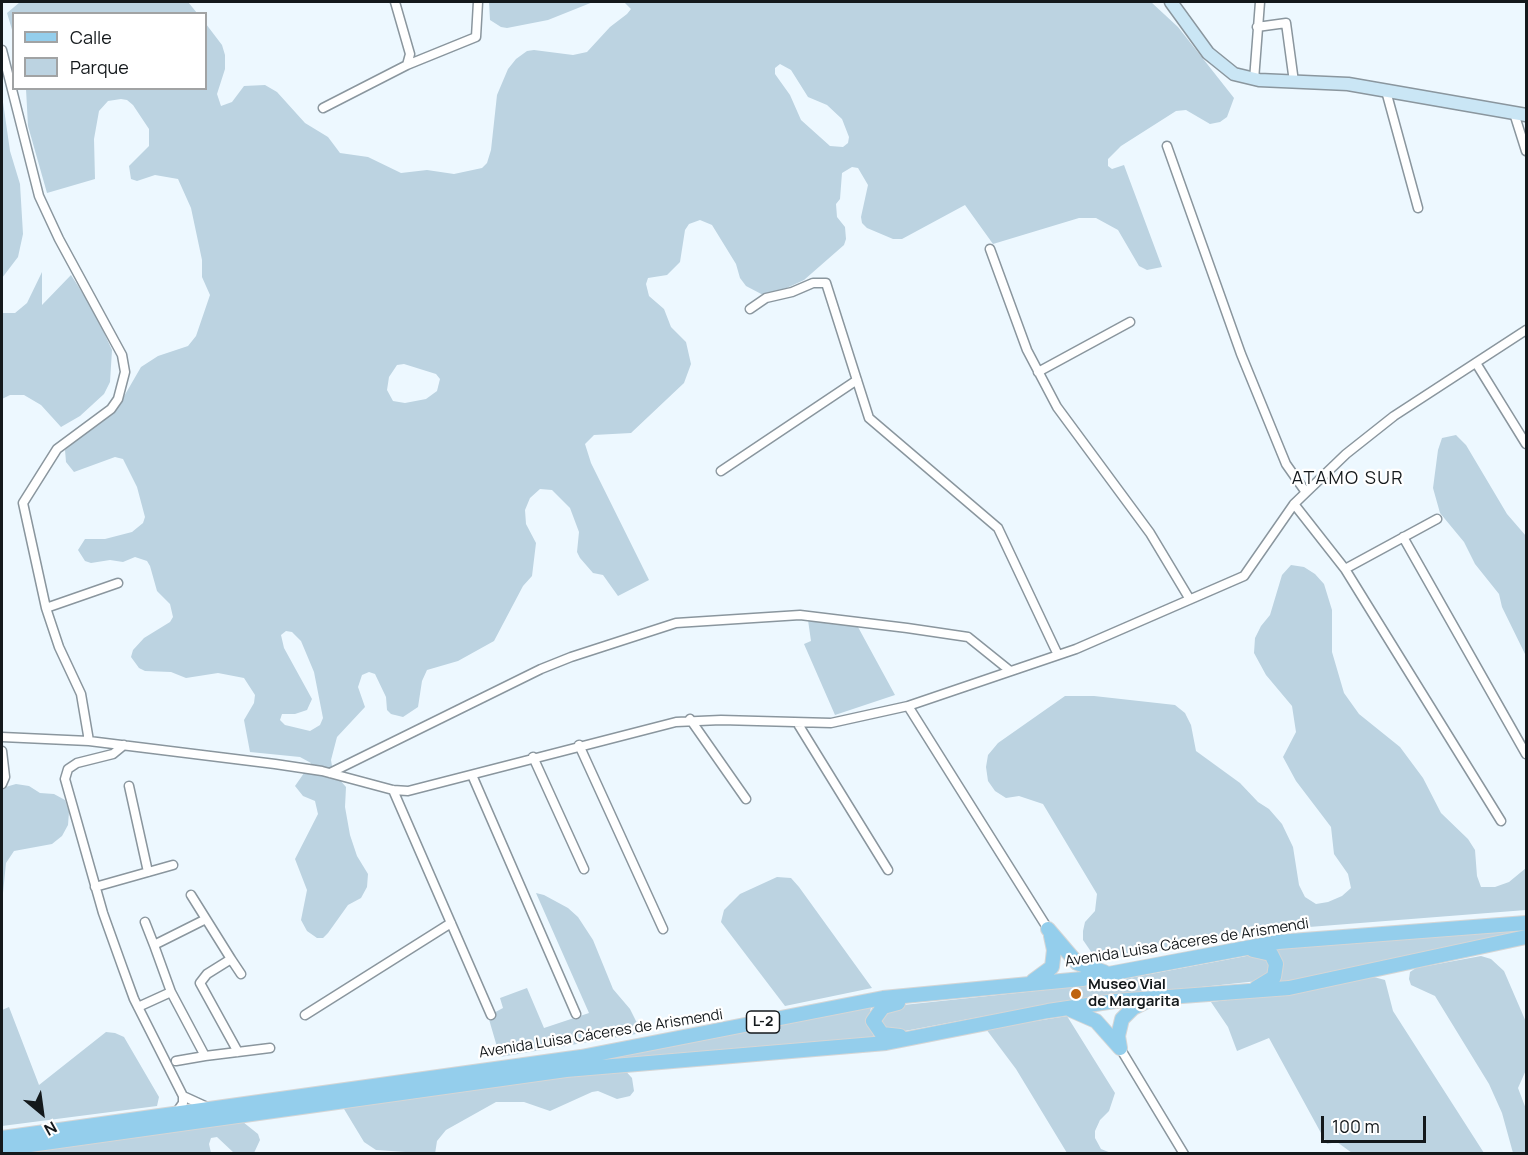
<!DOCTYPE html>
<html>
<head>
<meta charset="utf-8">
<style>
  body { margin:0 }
  #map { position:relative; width:1528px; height:1155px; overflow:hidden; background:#edf8ff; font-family:Manrope,sans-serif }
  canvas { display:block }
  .frame { position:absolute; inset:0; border:3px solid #14191c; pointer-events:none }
  .legend { position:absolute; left:12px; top:12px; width:195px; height:78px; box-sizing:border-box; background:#fff; border:2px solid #a1a3a4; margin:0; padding:8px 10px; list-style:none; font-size:18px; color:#14191c }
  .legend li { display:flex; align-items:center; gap:12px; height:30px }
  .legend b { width:30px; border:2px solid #a1a3a4 }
  .north { position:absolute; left:12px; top:1083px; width:60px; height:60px; -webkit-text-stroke:4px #fff; paint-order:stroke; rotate:151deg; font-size:16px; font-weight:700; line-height:24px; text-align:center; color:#14191c }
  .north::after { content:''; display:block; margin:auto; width:21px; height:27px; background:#14191c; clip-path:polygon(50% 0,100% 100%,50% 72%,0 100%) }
  .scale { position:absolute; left:1321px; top:1116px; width:105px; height:27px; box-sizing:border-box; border:3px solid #14191c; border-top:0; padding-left:8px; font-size:18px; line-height:21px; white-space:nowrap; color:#14191c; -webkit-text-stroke:4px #fff; paint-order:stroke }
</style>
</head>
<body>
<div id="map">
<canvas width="1528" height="1155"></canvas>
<div class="frame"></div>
<ul class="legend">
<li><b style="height:8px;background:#94ceec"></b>Calle</li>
<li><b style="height:16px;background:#bcd3e1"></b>Parque</li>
</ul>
<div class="north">N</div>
<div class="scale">100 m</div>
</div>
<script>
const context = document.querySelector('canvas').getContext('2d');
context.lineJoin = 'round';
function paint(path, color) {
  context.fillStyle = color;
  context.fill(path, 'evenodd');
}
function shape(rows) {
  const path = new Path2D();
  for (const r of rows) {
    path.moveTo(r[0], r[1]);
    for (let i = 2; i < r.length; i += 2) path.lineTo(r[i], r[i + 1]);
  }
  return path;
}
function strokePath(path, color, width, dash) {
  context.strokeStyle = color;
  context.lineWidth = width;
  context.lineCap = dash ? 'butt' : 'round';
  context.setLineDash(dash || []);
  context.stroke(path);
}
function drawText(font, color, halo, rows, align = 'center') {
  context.font = font + ' Manrope,sans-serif';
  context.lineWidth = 4.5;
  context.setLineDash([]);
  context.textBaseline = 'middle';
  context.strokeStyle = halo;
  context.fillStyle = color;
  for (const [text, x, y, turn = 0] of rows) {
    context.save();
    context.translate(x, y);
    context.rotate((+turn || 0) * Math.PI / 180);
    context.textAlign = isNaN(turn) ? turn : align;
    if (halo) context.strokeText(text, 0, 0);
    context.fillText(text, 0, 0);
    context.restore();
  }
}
const green = shape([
  [20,2,188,2,197,13,14,14,13,33,7,13],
  [489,2,593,2,548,20,507,28,501,27,490,20],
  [624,2,1151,2,1178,27,1234,98,1227,117,1220,122,1210,124,1186,110,1176,111,1121,146,1108,159,1108,166,1112,169,1124,165,1162,267,1147,270,1139,266,1118,230,1096,218,1079,218,993,244,965,205,902,239,893,239,867,228,862,223,861,217,868,185,858,168,852,167,842,173,840,199,836,204,837,217,845,227,846,239,844,245,804,280,767,297,746,286,740,278,736,264,712,225,700,220,689,224,685,230,680,262,667,275,648,278,646,284,649,296,664,309,671,327,686,342,691,364,684,383,631,433,594,435,585,444,591,463,649,580,618,596,603,575,593,573,580,558,577,552,579,532,570,508,552,490,540,489,530,498,525,510,526,524,536,543,532,576,523,586,494,641,458,661,427,670,422,681,418,707,403,717,391,714,387,710,386,697,375,674,369,672,362,675,358,687,365,707,337,737,331,760,333,772,346,787,345,807,350,835,357,856,368,874,367,887,361,898,348,905,328,933,323,938,317,938,307,931,301,920,307,890,295,859,318,814,315,801,303,796,295,786,311,763,300,757,250,752,244,720,254,703,255,695,244,678,218,673,186,678,171,672,145,671,139,668,131,657,133,650,144,638,170,622,173,617,170,604,157,591,150,566,147,561,135,557,123,562,110,560,91,563,85,561,78,550,85,539,105,539,132,532,143,523,145,517,137,487,123,459,115,457,74,472,66,462,65,450,119,405,141,367,158,356,188,346,196,336,210,295,202,277,202,260,191,208,178,179,155,175,137,181,131,179,129,166,149,146,149,129,133,105,127,100,121,99,108,101,99,111,94,139,95,179,47,193,28,126,26,89,206,88,206,24,222,45,225,55,225,69,217,94,221,106,232,102,244,86,265,85,277,92,305,123,328,137,340,153,368,157,401,173,427,170,454,174,482,168,487,163,491,150,497,95,508,69,516,59,527,51,534,50,573,55,587,52,610,27,627,14,631,9],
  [780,64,791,70,808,97,827,105,842,119,849,137,848,143,843,147,830,146,801,120,790,95,775,74,775,68],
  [404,364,436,374,440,379,437,391,426,399,405,403,393,401,387,390,389,377,397,365],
  [286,631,292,632,301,641,314,672,323,718,320,725,310,731,285,725,280,720,282,714,295,714,307,710,312,699,284,648,281,635],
  [2,95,10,151,20,184,23,234,18,257,2,278],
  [42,272,42,305,71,275,94,311,112,350,110,382,104,394,80,416,61,427,41,405,24,395,10,395,2,399,2,313,15,313,27,303],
  [1456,435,1466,445,1507,514,1526,536,1526,663,1525,654,1502,607,1499,594,1475,564,1464,542,1440,513,1433,488,1438,450,1442,438],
  [1291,565,1304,567,1315,574,1324,584,1332,610,1332,652,1344,693,1359,714,1400,747,1423,778,1441,813,1468,839,1475,850,1477,876,1481,887,1495,887,1509,882,1526,868,1526,910,1309,927,1117,958,1094,956,1083,940,1083,931,1085,922,1095,911,1097,894,1043,804,1019,796,1006,798,995,791,988,781,986,767,988,755,998,743,1065,696,1094,696,1175,705,1185,713,1191,725,1196,751,1240,783,1258,802,1269,809,1282,824,1293,847,1299,885,1305,897,1316,904,1328,902,1342,896,1351,888,1348,874,1334,854,1331,827,1296,781,1283,757,1296,732,1292,706,1266,675,1254,653,1255,638,1261,626,1270,615,1282,575],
  [808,620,858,627,895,695,835,715,804,644,811,641],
  [16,784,29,786,40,793,54,794,65,800,69,812,68,825,62,836,52,844,14,851,6,863,2,903,2,788],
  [777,877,791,878,799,887,872,988,785,1006,721,922,724,910,740,894],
  [536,893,544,895,568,908,578,917,593,940,613,989,630,1009,642,1033,500,1057,488,1016,503,1008,500,998,527,988,544,1028,589,1013],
  [1526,928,1526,932,1278,984,1274,947],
  [1257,954,1264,955,1272,971,1258,981,1060,1002,894,1033,881,1029,879,1012,894,1006,1092,985],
  [1481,956,1491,959,1504,971,1526,1022,1526,1070,1518,1088,1526,1109,1526,1153,1513,1153,1502,1113,1489,1084,1435,996,1411,985,1409,979,1410,972,1416,968],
  [1370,976,1385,980,1393,1011,1484,1153,1352,1153,1337,1142,1327,1144,1269,1038,1237,1051,1228,1027,1211,1002,1300,991],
  [9,1007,39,1085,106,1032,115,1033,124,1037,159,1097,157,1106,2,1126,2,1010],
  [871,1007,868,1025,875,1038,587,1063],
  [1067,1016,1115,1093,1109,1111,1100,1120,1095,1131,1095,1138,1101,1149,1111,1153,1067,1153,1016,1069,986,1029],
  [622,1067,632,1078,634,1091,630,1096,617,1099,598,1091,592,1092,550,1111,524,1102,496,1102,446,1130,437,1141,435,1154,376,1150,364,1142,341,1104],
  [243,1122,258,1134,260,1140,254,1153,234,1153,217,1137,211,1138,209,1144,211,1153,13,1154]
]);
const street = shape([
  [1257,27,1286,23,1294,82],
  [2,50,39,196,59,239,122,355,125,372,118,399,111,409,57,449,23,503,46,608,59,647,81,694,89,741],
  [407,65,476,37,478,2],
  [1254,80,1260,2],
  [1386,91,1418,208],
  [323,108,407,65,410,54,395,2],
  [1514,113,1526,151],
  [1167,146,1241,354,1286,464,1305,491],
  [990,249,1027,350,1057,407,1150,533,1189,598],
  [750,309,766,298,792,292,813,283,826,283,869,418,998,528,1058,655],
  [1476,363,1526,444],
  [1038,372,1130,322],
  [721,471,857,380],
  [1294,504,1345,569,1501,821],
  [1403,537,1526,754],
  [1345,569,1437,519],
  [46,608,118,583],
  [908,706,1048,929],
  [690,719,746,799],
  [798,724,888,870],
  [2,737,89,741,275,764,322,771,393,790,408,791,676,722,721,720,831,723,908,706,1076,649,1244,576,1294,504,1346,454,1394,416,1526,330],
  [124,745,113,754,77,763,68,769,65,779,103,913,122,966,134,999,183,1096,183,1103,176,1113],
  [579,745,663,929],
  [2,751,5,777,2,784],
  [533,757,584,869],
  [330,773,541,669,571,657,676,623,800,615,907,628,968,637,1009,670],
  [472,775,576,1014],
  [129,786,148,872],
  [393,790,491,1015],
  [95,887,173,865],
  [191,895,231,959,207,974,200,983,238,1052],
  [145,922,154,945],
  [231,959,241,974],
  [171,992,154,945,206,919],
  [138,1007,171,992,205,1056,270,1048],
  [305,1015,451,923],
  [1120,1048,1184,1154],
  [176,1061,205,1056],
  [183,1096,207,1107]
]);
const secondary = shape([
  [1171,2,1208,53,1234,74,1259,80,1348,84,1526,115]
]);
const primary = shape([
  [1048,929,1077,963,1104,972],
  [1253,950,1271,954,1276,964,1274,977,1256,988],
  [1033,981,1052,967,1054,950,1051,936],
  [898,1003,883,1007,873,1021,882,1034,900,1036],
  [1071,1010,1096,1021,1120,1048],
  [1120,1048,1118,1036,1122,1019,1133,1008,1147,1001],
  [2,1138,581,1057,883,998,1082,979,1278,942,1526,923],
  [2,1149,566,1070,886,1043,1048,1011,1115,1001,1289,988,1526,937]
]);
const markers = [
  [1076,994,6,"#bf630e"]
];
const shields = [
  [763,1022,33]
];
const shieldNames = [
  ["L-2",763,1022]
];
const streetNames = [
  ["Avenida Luisa Cáceres de Arismendi",1187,943,-9],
  ["Avenida Luisa Cáceres de Arismendi",601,1034,-9]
];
const poiNames = [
  ["Museo Vial",1088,985],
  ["de Margarita",1088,1002]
];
const quarterNames = [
  ["ATAMO SUR",1348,479]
];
paint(green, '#bcd3e1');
strokePath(street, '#8a969e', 11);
strokePath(secondary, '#8a969e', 15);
strokePath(primary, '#d5d6d6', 16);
strokePath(street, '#fff', 8);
strokePath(secondary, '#cae6f5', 12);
strokePath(primary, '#94ceec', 14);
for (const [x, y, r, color] of markers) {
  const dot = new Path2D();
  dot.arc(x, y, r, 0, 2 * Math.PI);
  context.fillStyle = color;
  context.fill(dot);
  strokePath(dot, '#fff', 2);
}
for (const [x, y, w] of shields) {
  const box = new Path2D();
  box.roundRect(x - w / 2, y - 11, w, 22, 4.5);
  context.fillStyle = '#fff';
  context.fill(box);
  strokePath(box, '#14191c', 1.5);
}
drawText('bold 14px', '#14191c', null, shieldNames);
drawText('15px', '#14191c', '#fff', streetNames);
drawText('bold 15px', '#14191c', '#fff', poiNames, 'left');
context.letterSpacing = '1.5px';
drawText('18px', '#14191c', '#fff', quarterNames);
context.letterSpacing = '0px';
</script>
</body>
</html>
